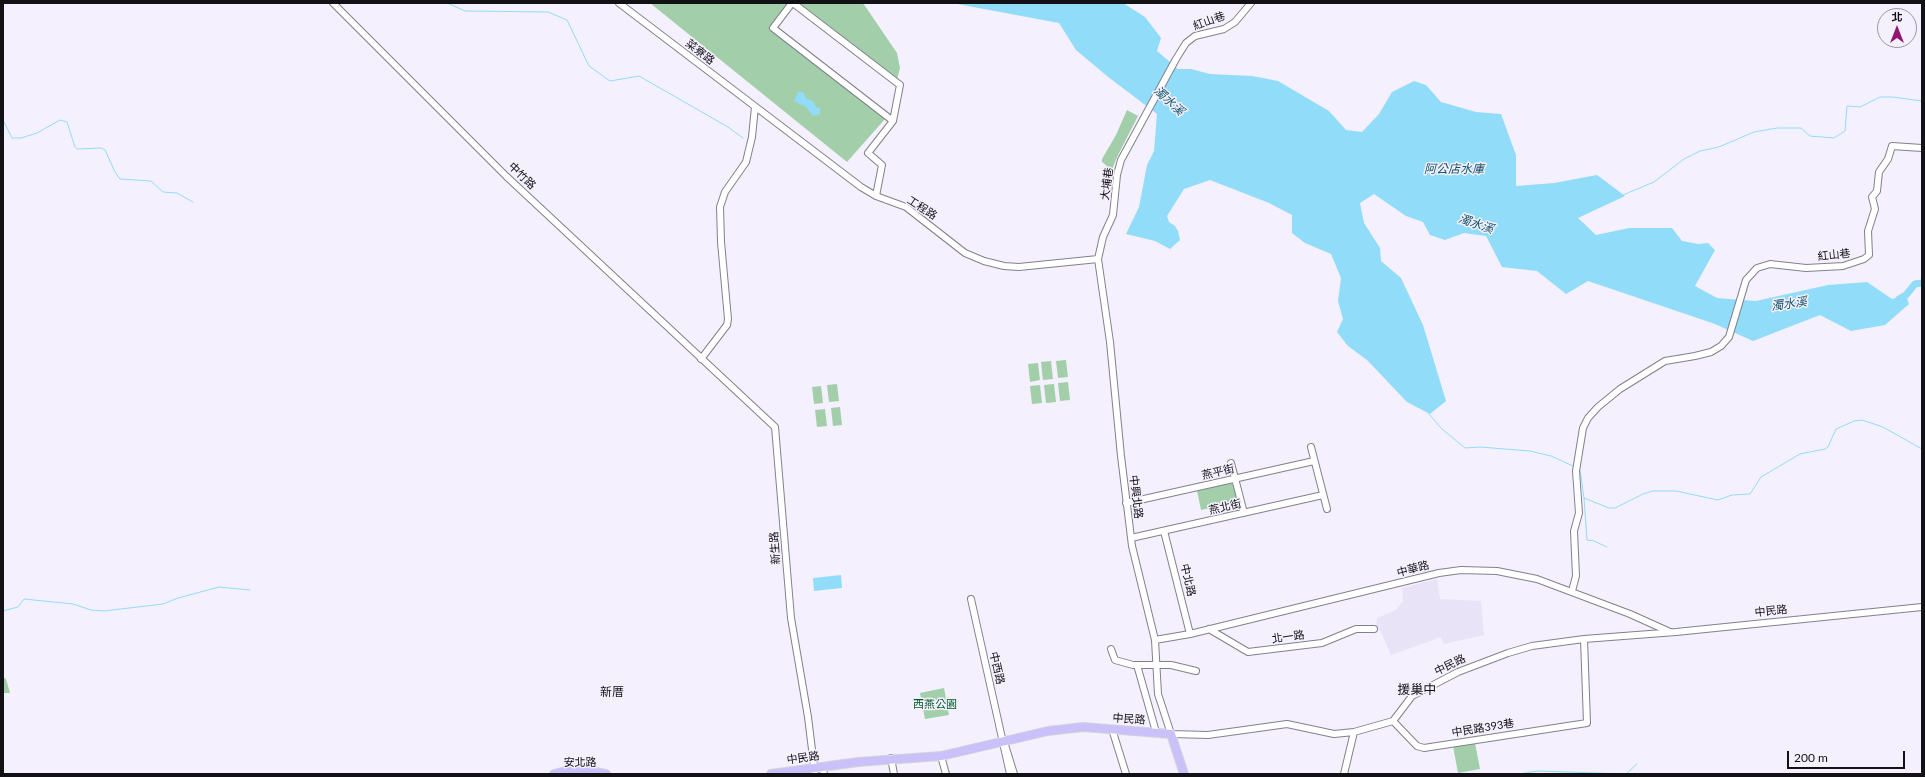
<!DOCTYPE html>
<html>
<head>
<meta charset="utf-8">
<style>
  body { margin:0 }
  #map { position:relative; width:1925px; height:777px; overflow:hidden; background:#f4f0fe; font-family:Lato,"Noto Sans TC",sans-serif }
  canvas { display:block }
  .frame { position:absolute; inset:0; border:4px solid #121115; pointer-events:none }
  .north { position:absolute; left:1877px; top:8px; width:40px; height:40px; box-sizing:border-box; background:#f4f0fe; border:1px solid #9a97a1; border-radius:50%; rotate:0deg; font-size:11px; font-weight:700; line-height:16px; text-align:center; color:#121115 }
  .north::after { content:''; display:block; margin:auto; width:14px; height:18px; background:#911571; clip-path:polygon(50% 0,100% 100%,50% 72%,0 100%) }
  .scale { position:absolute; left:1787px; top:751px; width:118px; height:18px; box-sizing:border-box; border:2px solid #121115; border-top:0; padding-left:5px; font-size:12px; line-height:14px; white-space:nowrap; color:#121115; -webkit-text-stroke:3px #f4f0fe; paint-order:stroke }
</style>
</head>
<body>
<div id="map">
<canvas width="1925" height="777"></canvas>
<div class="frame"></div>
<div class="north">北</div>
<div class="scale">200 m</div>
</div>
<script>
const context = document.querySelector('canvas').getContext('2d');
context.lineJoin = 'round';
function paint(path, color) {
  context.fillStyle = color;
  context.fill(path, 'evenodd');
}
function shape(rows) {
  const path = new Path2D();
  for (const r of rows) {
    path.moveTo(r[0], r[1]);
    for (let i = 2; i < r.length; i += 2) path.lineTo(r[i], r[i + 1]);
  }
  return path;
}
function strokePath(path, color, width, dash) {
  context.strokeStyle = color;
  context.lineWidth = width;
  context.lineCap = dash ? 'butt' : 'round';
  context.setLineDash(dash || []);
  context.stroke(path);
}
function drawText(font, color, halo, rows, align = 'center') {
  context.font = font + ' Lato,"Noto Sans TC",sans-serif';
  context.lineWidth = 3;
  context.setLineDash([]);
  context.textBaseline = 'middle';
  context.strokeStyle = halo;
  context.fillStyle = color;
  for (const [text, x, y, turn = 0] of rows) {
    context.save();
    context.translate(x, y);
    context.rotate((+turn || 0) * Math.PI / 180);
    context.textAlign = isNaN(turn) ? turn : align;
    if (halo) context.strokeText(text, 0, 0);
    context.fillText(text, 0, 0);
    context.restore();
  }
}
const built = shape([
  [1437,579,1440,599,1481,601,1484,635,1444,644,1441,637,1391,655,1381,632,1376,626,1377,618,1396,610,1403,601,1402,588]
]);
const green = shape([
  [650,3,790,3,770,30,885,119,847,162],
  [799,3,863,3,897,53,900,68,897,80],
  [1127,110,1138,116,1117,157,1112,170,1102,162,1102,159,1116,135],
  [1066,360,1068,377,1058,378,1056,361],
  [1051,361,1053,379,1043,380,1041,362],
  [1038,363,1040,380,1030,382,1028,364],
  [1068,382,1070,400,1060,401,1058,383],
  [837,384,839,401,829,402,827,385],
  [1054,384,1056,402,1046,403,1044,385],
  [1040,385,1042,403,1032,404,1030,386],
  [821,386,823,403,814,404,812,387],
  [840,407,842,425,833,426,831,408],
  [825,409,827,426,817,427,815,410],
  [1231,483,1233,485,1238,502,1201,510,1197,491],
  [3,677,6,679,10,693,3,693],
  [944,688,949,715,925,719,920,693],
  [1475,743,1480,769,1458,773,1453,746]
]);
const water = shape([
  [952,3,1123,3,1145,17,1161,38,1157,51,1178,69,1191,69,1210,74,1252,76,1278,81,1329,111,1346,130,1362,132,1379,114,1392,92,1414,81,1426,85,1441,102,1476,112,1501,114,1516,155,1516,186,1554,183,1597,175,1625,196,1578,218,1596,235,1629,228,1672,228,1682,241,1698,244,1708,243,1715,250,1695,286,1717,298,1756,301,1828,285,1867,282,1892,299,1906,295,1909,304,1885,325,1851,331,1820,315,1753,341,1715,324,1588,281,1566,294,1537,271,1502,267,1486,236,1464,233,1445,240,1430,235,1423,222,1406,216,1374,194,1360,203,1364,223,1380,248,1381,261,1401,278,1423,325,1446,401,1430,414,1407,402,1367,360,1348,346,1337,332,1343,319,1338,301,1341,278,1331,254,1305,243,1292,233,1292,215,1269,203,1210,180,1184,189,1167,216,1169,222,1175,226,1178,231,1180,240,1170,249,1155,241,1126,234,1139,207,1147,165,1154,151,1157,114,1107,76,1076,50,1059,23],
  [798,92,803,92,807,99,813,101,816,107,820,108,820,114,813,116,806,107,794,101],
  [841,575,842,588,814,591,813,578]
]);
const stream = shape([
  [447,3,465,11,548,12,567,20,589,66,610,81,639,76,728,127,743,138],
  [3,120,12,138,21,138,37,133,60,120,67,122,75,147,77,149,101,148,105,150,115,172,120,179,151,181,163,192,177,193,193,202],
  [1623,195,1654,182,1684,159,1700,151,1719,147,1754,132,1777,128,1801,128,1810,136,1834,138,1845,131,1847,106,1860,107,1880,97,1892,97,1922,101],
  [1429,414,1442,429,1465,448,1480,447,1530,451,1551,456,1573,466],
  [1578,468,1580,470,1584,498,1609,508,1615,508,1643,494,1653,491,1676,491,1718,500,1732,495,1750,494,1761,477,1800,454,1825,449,1828,447,1836,429,1854,421,1862,420,1883,427,1922,449],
  [1584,498,1587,540,1594,541,1607,547],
  [3,611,18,607,24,599,73,604,91,610,104,611,163,604,178,598,219,587,250,590],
  [1627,773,1637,764],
  [1519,774,1537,771,1627,774]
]);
const river = shape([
  [1899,299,1906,295,1915,284,1922,283]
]);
const minor = shape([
  [333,3,506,176,775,427,791,618,808,717,815,774],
  [619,3,861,187,876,196,906,207,965,253,984,261,1004,266,1019,267,1098,259],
  [792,3,773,28,893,121],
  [793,3,900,85,893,121,868,153,882,165,876,196],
  [1251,3,1235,22,1224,29,1195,36,1186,43,1176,59,1121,160,1117,175,1113,215,1103,237,1098,259,1110,342,1121,456,1132,546,1155,640,1158,694,1171,734,1208,735,1287,724,1334,734,1354,732,1393,721,1412,696,1458,672,1508,653,1532,646,1584,639,1676,632,1922,607],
  [701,359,727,325,728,319,721,242,720,207,725,192,746,162,752,137,755,107],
  [1311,447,1327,509],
  [1231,463,1244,513],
  [1126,503,1314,461],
  [1164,531,1190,634],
  [1131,538,1323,495],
  [1572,591,1576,576,1574,531,1579,513,1576,471,1583,428,1588,418,1598,407,1620,389,1665,361,1695,356,1711,352,1721,346,1729,337,1746,280,1757,268,1770,264,1806,268,1843,266,1864,259,1869,255,1868,231,1875,209,1872,197,1877,191,1879,172,1888,159,1892,146,1922,148],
  [971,599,1010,774],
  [1209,629,1248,652,1322,643,1356,629,1374,629],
  [1155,640,1190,634,1439,573,1461,570,1497,571,1537,579,1630,614,1670,632],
  [1111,649,1115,660,1133,665,1171,665,1196,671],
  [1137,665,1156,732],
  [1393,721,1417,746,1424,748,1587,723,1584,639],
  [1112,729,1126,774],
  [1005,745,1014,774],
  [941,756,946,774],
  [891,758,894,774],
  [817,768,823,770,824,774],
  [1344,774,1354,732]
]);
const major = shape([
  [554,774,566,771,590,771,606,774],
  [771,774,858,762,941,756,1048,731,1083,727,1171,734,1184,774]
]);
const streetNames = [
  ["紅山巷",1209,21,-20],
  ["菜寮路",700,52,38],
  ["中竹路",522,176,44],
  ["大埔巷",1107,184,-82],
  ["工程路",922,208,33],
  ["紅山巷",1834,255,-6],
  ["燕平街",1218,472,-13],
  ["中興北路",1136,497,83],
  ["燕北街",1225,507,-13],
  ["新生路",775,548,-94],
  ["中華路",1413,569,-15],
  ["中北路",1188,580,77],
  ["中民路",1771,611,-6],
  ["北一路",1288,637,-8],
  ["中民路",1450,665,-26],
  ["中西路",997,668,77],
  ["中民路",1129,719,4],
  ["中民路393巷",1483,728,-9],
  ["中民路",803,758,-8],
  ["安北路",580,762]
];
const parkNames = [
  ["西燕公園",935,704]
];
const waterNames = [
  ["濁水溪",1169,101,42],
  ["阿公店水庫",1454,169],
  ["濁水溪",1476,224,19],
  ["濁水溪",1789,304,-8]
];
const neighbourhoodNames = [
  ["新厝",612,692]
];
const quarterNames = [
  ["援巢中",1417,690]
];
paint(built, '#e8e3f6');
paint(green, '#a2cfa9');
paint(water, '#91dcf9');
strokePath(stream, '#91dcf9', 1);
strokePath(river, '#91dcf9', 7);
strokePath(minor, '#83808c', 8);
strokePath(major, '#d4d4d5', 10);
strokePath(minor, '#fff', 6);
strokePath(major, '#cac1fb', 8);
drawText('11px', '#121115', '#f4f0fe', streetNames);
drawText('11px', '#005a24', '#f4f0fe', parkNames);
drawText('italic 12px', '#145367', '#f4f0fe', waterNames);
drawText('12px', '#121115', '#f4f0fe', neighbourhoodNames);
drawText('13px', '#121115', '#f4f0fe', quarterNames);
</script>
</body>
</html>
